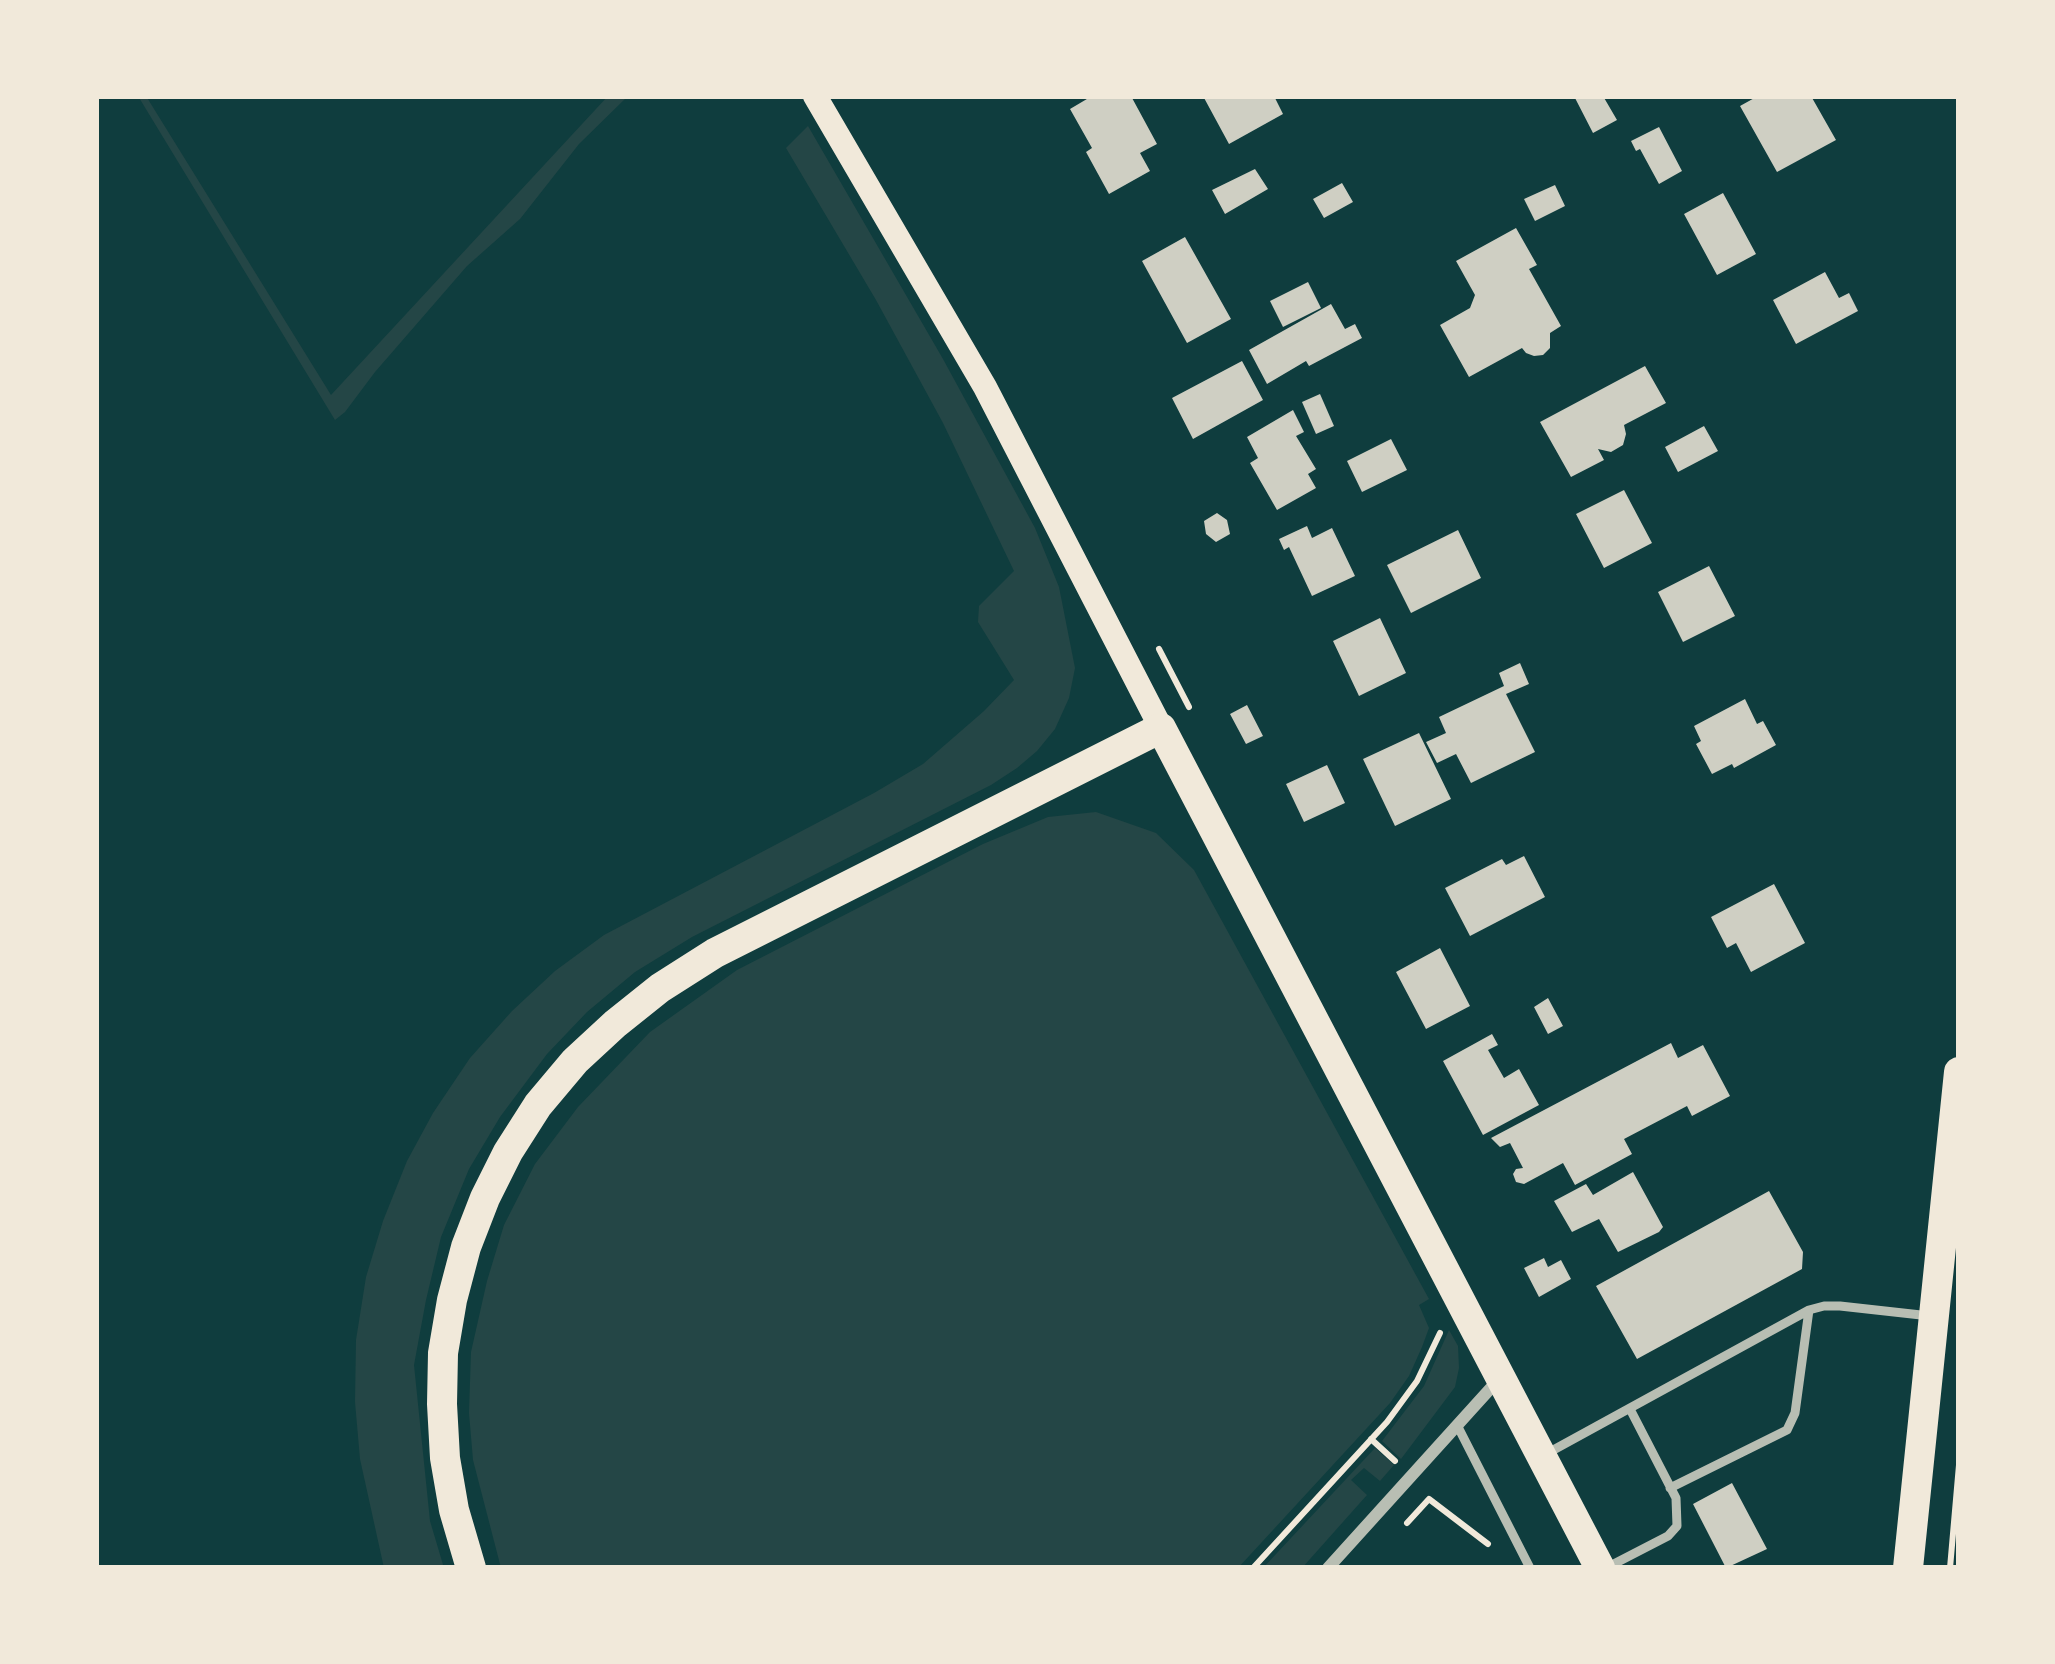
<!DOCTYPE html>
<html>
<head>
<meta charset="utf-8">
<style>
  body { margin:0 }
  #map { position:relative; width:2055px; height:1664px; overflow:hidden; background:#0f3d3e; font-family:"Space Grotesk",sans-serif }
  canvas { display:block }
  .frame { position:absolute; inset:0; border:99px solid #f1e9da; pointer-events:none }
</style>
</head>
<body>
<div id="map">
<canvas width="2055" height="1664"></canvas>
<div class="frame"></div>
</div>
<script>
const context = document.querySelector('canvas').getContext('2d');
context.lineJoin = 'round';
function paint(path, color) {
  context.fillStyle = color;
  context.fill(path, 'evenodd');
}
function shape(rows) {
  const path = new Path2D();
  for (const r of rows) {
    path.moveTo(r[0], r[1]);
    for (let i = 2; i < r.length; i += 2) path.lineTo(r[i], r[i + 1]);
  }
  return path;
}
function strokePath(path, color, width, dash) {
  context.strokeStyle = color;
  context.lineWidth = width;
  context.lineCap = dash ? 'butt' : 'round';
  context.setLineDash(dash || []);
  context.stroke(path);
}
const green = shape([
  [138,96,146,96,331,395,608,96,628,96,579,144,520,219,467,266,375,372,345,412,335,420],
  [808,126,943,359,1035,528,1059,587,1075,668,1069,698,1055,729,1037,751,1017,768,991,785,692,937,635,972,587,1012,547,1054,500,1117,469,1169,441,1237,426,1300,414,1365,430,1521,444,1568,384,1568,360,1459,355,1402,356,1340,366,1277,383,1221,407,1161,433,1113,470,1058,512,1011,555,971,604,935,874,793,923,764,984,711,1014,680,978,622,979,606,1014,571,943,423,876,300,786,148],
  [1096,812,1156,833,1194,870,1429,1299,1419,1305,1429,1328,1422,1347,1409,1376,1390,1403,1238,1568,501,1568,473,1460,469,1413,471,1352,487,1281,504,1225,535,1164,578,1107,650,1032,737,970,983,844,1048,817],
  [1449,1330,1458,1346,1459,1368,1455,1387,1401,1459,1382,1441,1424,1386],
  [1375,1448,1394,1465,1380,1481,1364,1468,1351,1480,1367,1495,1302,1568,1263,1568]
]);
const building = shape([
  [1092,96,1119,98,1131,96,1157,144,1140,153,1150,171,1109,194,1086,152,1092,148,1070,109],
  [1203,96,1274,96,1283,114,1229,144],
  [1577,96,1603,96,1617,120,1593,133,1575,98],
  [1758,96,1811,96,1836,140,1777,172,1740,106],
  [1659,127,1682,171,1659,184,1640,149,1636,151,1631,141],
  [1255,169,1268,189,1225,214,1212,190],
  [1342,183,1353,202,1324,218,1313,199],
  [1555,185,1565,206,1535,221,1524,199],
  [1723,193,1756,254,1717,275,1684,214],
  [1516,228,1537,265,1529,269,1561,326,1550,333,1550,348,1543,355,1534,356,1526,353,1522,348,1469,377,1440,325,1470,308,1475,295,1456,261],
  [1185,237,1231,319,1187,343,1142,261],
  [1825,272,1839,298,1849,293,1858,311,1796,344,1773,300],
  [1308,282,1321,308,1283,327,1270,301],
  [1331,304,1345,329,1355,324,1362,338,1309,366,1306,361,1267,384,1249,350],
  [1242,361,1263,400,1193,439,1172,398],
  [1645,366,1666,403,1624,425,1626,434,1623,445,1611,452,1598,449,1604,460,1571,477,1540,422],
  [1320,394,1334,426,1316,434,1302,402],
  [1293,410,1304,432,1296,436,1316,469,1308,474,1316,488,1277,510,1250,463,1258,458,1247,437],
  [1704,426,1718,451,1678,472,1665,447],
  [1391,439,1407,470,1362,492,1347,461],
  [1624,490,1652,543,1604,568,1576,514],
  [1217,513,1227,520,1230,534,1216,542,1206,534,1204,521],
  [1307,526,1312,538,1332,528,1355,576,1312,596,1289,547,1284,550,1279,539],
  [1458,530,1481,578,1411,613,1387,565],
  [1709,566,1735,616,1683,642,1658,592],
  [1380,618,1406,673,1359,696,1333,641],
  [1520,663,1529,684,1506,694,1535,752,1471,783,1456,754,1437,763,1426,742,1446,733,1439,717,1504,686,1499,673],
  [1745,699,1757,724,1763,721,1776,745,1734,768,1732,764,1712,774,1696,744,1701,741,1694,726],
  [1247,705,1263,736,1246,744,1230,714],
  [1419,733,1451,799,1395,826,1363,759],
  [1327,765,1345,803,1304,822,1286,784],
  [1524,856,1545,897,1470,936,1445,888,1502,859,1506,865],
  [1774,884,1805,943,1751,972,1736,943,1727,948,1711,917],
  [1440,948,1470,1006,1426,1029,1396,972],
  [1548,998,1563,1026,1548,1034,1534,1007],
  [1492,1034,1498,1045,1488,1050,1504,1078,1519,1069,1539,1105,1483,1135,1443,1061],
  [1671,1043,1678,1058,1703,1045,1730,1096,1692,1116,1687,1106,1624,1139,1632,1154,1575,1185,1563,1163,1524,1184,1516,1182,1513,1174,1516,1169,1523,1168,1510,1143,1500,1147,1491,1138],
  [1633,1172,1663,1227,1659,1232,1618,1252,1599,1219,1572,1232,1554,1201,1586,1184,1593,1195],
  [1769,1191,1803,1252,1802,1269,1637,1359,1596,1286],
  [1544,1258,1548,1267,1561,1260,1571,1279,1539,1297,1524,1268],
  [1732,1483,1767,1549,1726,1568,1693,1504]
]);
const path = shape([
  [1159,649,1189,707],
  [1371,1439,1395,1461],
  [1407,1523,1429,1499,1488,1544],
  [1253,1568,1387,1422,1417,1381,1440,1333],
  [1950,1568,1959,1465]
]);
const service = shape([
  [1457,1425,1530,1568],
  [1546,1454,1809,1310,1824,1306,1840,1306,1930,1316],
  [1670,1488,1787,1430,1795,1413,1809,1310],
  [1606,1568,1668,1536,1677,1526,1676,1498,1630,1409]
]);
const minor = shape([
  [1328,1568,1499,1379]
]);
const secondary = shape([
  [815,96,985,387,1161,728]
]);
const primary = shape([
  [471,1568,454,1510,445,1458,442,1404,443,1353,452,1300,466,1247,485,1198,508,1152,538,1105,575,1061,615,1024,660,988,715,953,1161,728,1600,1568],
  [1908,1568,1959,1072]
]);
paint(green, '#244646');
paint(building, '#cfcfc3');
strokePath(path, '#f1e9da', 6);
strokePath(service, '#b8beb3', 9);
strokePath(minor, '#b8beb3', 12);
strokePath(secondary, '#f1e9da', 24);
strokePath(primary, '#f1e9da', 30);
</script>
</body>
</html>
